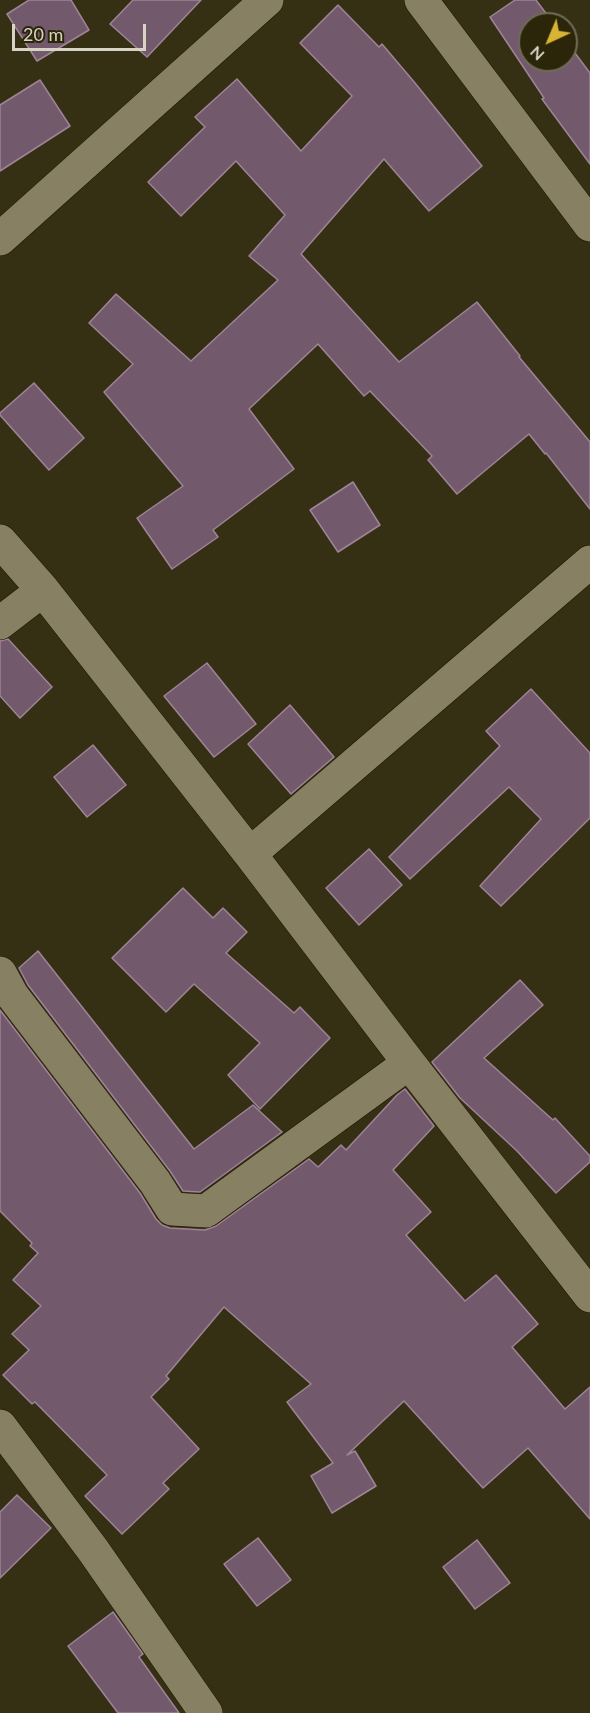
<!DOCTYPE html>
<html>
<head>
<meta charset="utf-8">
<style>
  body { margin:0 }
  #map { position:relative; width:590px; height:1713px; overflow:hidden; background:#352f14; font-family:Lato,sans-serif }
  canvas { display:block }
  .north { position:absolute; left:518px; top:12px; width:60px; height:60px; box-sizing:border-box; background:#2b250a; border:2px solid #706b55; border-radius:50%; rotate:224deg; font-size:16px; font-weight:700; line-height:24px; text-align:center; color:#d8d4c5 }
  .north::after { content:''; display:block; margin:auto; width:21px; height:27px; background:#d8b434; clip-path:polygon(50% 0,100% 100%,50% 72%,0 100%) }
  .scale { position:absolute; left:12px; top:24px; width:134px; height:27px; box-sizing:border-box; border:3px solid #d8d4c5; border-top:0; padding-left:8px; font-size:18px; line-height:21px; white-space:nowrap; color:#d8d4c5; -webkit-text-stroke:4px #2b250a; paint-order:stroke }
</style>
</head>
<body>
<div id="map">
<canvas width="590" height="1713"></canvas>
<div class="north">N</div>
<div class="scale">20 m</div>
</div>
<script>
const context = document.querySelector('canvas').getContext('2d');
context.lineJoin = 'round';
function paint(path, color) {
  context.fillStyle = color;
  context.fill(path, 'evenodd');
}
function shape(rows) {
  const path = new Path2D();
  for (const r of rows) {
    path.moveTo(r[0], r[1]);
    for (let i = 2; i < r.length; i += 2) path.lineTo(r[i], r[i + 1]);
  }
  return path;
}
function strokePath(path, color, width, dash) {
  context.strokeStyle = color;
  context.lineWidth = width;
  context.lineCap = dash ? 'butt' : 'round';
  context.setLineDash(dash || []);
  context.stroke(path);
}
const building = shape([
  [29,0,71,0,89,30,37,61,7,14,29,0],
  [133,0,201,0,147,57,110,24,133,0],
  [515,0,536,0,554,24,530,24,530,60,566,60,566,41,590,73,590,164,542,99,544,98,490,17,515,0],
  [338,5,379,47,382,44,415,83,482,166,429,211,384,159,301,254,399,362,477,302,520,356,519,357,590,442,590,509,546,453,545,454,529,434,457,494,428,460,432,456,370,391,364,396,318,344,249,409,294,469,213,530,218,537,172,569,137,518,183,486,104,392,133,364,89,323,116,294,191,361,278,280,249,256,285,215,236,161,181,216,148,182,205,127,195,117,237,79,301,151,352,96,300,43,338,5],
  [40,80,70,126,0,171,0,105,40,80],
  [34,383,84,438,49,470,0,415,0,413,34,383],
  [353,482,380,525,338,552,310,510,353,482],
  [8,639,52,687,20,718,0,696,0,641,8,639],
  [207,663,256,724,214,757,164,696,207,663],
  [531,689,590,753,590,818,501,906,480,886,541,819,509,787,410,879,389,857,500,746,486,731,531,689],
  [290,705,334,757,291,794,248,744,290,705],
  [93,745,126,785,87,817,54,777,93,745],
  [369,849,402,885,359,925,326,888,369,849],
  [183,888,213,918,223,908,247,932,226,953,294,1013,300,1007,330,1038,260,1109,228,1075,260,1043,194,984,166,1012,112,958,183,888],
  [38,951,194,1149,253,1105,282,1132,200,1192,183,1191,170,1171,28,985,19,968,38,951],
  [520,980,543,1005,484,1058,553,1120,555,1118,590,1156,590,1162,556,1193,517,1151,460,1098,432,1062,520,980],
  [0,1010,140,1193,156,1219,162,1225,170,1228,205,1230,216,1226,309,1159,318,1167,341,1145,346,1150,397,1095,405,1089,434,1126,393,1170,431,1212,406,1235,465,1301,496,1275,538,1324,512,1347,565,1409,590,1387,590,1519,528,1448,483,1488,404,1401,347,1455,355,1451,376,1486,332,1513,311,1476,333,1463,287,1402,311,1384,224,1307,166,1376,169,1379,151,1397,199,1449,163,1483,169,1489,122,1534,85,1496,107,1475,35,1402,32,1404,3,1375,29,1350,12,1334,41,1306,13,1280,38,1253,30,1246,32,1243,0,1211,0,1010],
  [17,1495,51,1528,0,1578,0,1512,17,1495],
  [258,1538,291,1580,257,1606,224,1564,258,1538],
  [477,1540,510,1583,475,1609,443,1567,477,1540],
  [113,1612,143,1654,139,1657,179,1713,118,1713,68,1646,113,1612]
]);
const minor = shape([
  [421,0,590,225],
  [0,239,267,0],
  [0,541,43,590,250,854,590,562],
  [0,623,43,590],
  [250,854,409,1063,590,1296],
  [0,973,12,995,155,1182,172,1209,206,1211,409,1063],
  [0,1426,93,1550,206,1713]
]);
paint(building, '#73596c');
strokePath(building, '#9f8497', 1.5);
strokePath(minor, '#1d1600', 34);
strokePath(minor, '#878063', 33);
</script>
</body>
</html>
